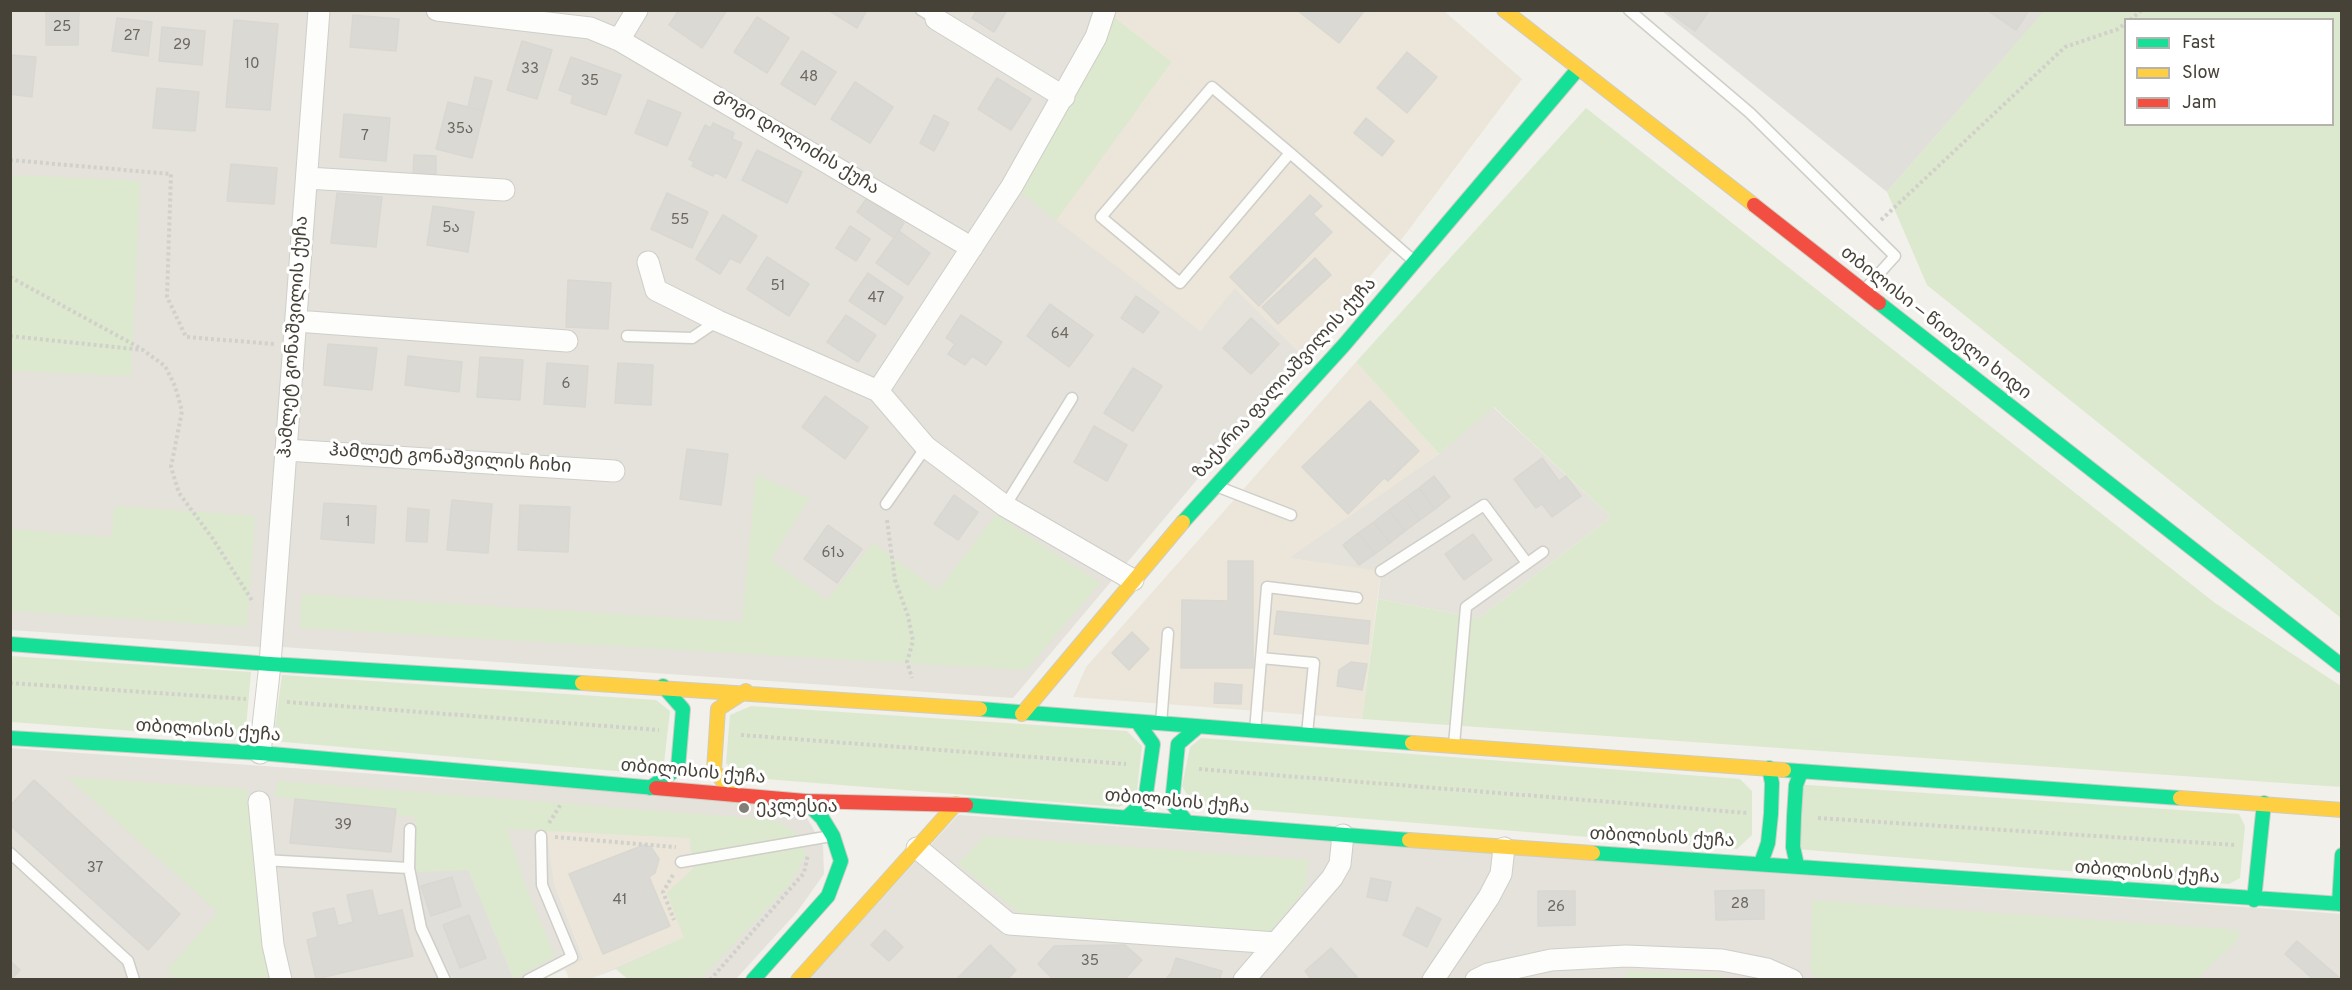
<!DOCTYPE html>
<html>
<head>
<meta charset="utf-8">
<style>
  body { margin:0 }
  #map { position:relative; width:2352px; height:990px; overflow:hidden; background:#f1f0eb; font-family:Overpass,sans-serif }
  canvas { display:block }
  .frame { position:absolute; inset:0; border:12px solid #464238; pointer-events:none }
  .legend { position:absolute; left:2124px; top:18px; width:210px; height:108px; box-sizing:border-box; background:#fff; border:2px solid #b5b3af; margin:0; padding:8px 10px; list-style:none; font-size:18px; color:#464238 }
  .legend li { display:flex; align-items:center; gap:12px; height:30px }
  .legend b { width:30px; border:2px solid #b5b3af }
</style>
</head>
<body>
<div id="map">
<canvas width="2352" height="990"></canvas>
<div class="frame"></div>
<ul class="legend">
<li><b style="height:8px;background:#16e098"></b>Fast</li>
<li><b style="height:8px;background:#ffcf43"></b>Slow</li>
<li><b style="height:8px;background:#f24e42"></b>Jam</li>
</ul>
</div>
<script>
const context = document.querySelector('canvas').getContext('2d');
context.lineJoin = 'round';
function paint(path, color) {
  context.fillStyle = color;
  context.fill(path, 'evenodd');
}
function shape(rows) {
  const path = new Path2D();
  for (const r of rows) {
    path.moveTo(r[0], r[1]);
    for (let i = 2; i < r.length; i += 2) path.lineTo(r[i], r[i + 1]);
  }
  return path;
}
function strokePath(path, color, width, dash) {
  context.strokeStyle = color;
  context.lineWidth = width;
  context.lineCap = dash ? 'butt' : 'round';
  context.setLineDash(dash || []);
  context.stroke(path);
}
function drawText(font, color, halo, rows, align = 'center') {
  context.font = font + ' Overpass,"Noto Sans Georgian",sans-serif';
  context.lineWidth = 6;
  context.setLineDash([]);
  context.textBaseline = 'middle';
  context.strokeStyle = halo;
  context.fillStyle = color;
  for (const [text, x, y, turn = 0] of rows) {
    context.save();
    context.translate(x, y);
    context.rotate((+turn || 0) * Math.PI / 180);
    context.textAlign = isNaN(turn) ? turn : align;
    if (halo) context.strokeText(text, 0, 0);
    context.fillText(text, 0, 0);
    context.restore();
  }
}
const residential = shape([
  [10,11,309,11,260,647,11,630],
  [328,11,1116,11,1115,17,1200,331,1234,287,1302,355,1013,698,282,647],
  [1493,407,1611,517,1479,618,1378,599,1381,572,1288,558,1439,454],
  [10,748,799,804,823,846,824,874,797,912,736,979,628,979,616,969,590,979,684,937,547,830,554,883,584,960,544,979,514,979,467,870,426,927,453,979,11,979],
  [958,815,2342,914,2341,980,808,980]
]);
const commercial = shape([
  [1116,11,1444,11,1522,79,1398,244,1302,355,1235,288,1200,331,1056,220,1172,62,1114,17],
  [1356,362,1439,454,1289,558,1381,571,1362,719,1073,697,1086,667],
  [546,830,690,838,693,869,667,893,684,937,590,979,569,979,565,969,584,959,554,883]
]);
const industrial = shape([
  [1662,11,2045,11,1887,192],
  [468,870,514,979,453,979,426,927,414,872]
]);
const green = shape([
  [2045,10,2341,11,2341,618,1927,285,1887,192],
  [2126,20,2332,20,2332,124,2126,124],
  [1114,17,1172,62,1056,220,1017,190],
  [1586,108,2215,603,2341,686,2341,787,1362,719,1378,599,1479,618,1611,517,1494,407,1439,454,1356,362],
  [11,175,140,181,131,376,11,371],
  [756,475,809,498,771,560,827,600,873,543,938,590,996,515,1100,583,1026,670,299,628,302,594,742,622],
  [114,506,255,516,247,627,11,611,11,529,112,537],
  [10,656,251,672,245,739,11,722],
  [282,675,656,700,670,711,664,763,650,774,273,741],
  [751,706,1127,731,1142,746,1136,799,1119,807,740,777,726,763,730,715],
  [1201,738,1740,779,1752,791,1752,835,1737,849,1207,806,1190,800,1182,786,1190,747],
  [67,777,247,789,262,942,270,979,175,979,167,970,218,912],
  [277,781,775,820,796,833,806,855,790,884,700,979,628,979,616,969,684,937,667,893,693,869,690,838,507,829,527,890,555,956,514,979,468,870,414,872,415,817,275,796],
  [1793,784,2239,814,2245,826,2240,878,2229,884,1796,849],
  [984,836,1309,860,1306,885,1300,896,1264,938,1027,919,958,864],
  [1812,900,2239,930,2238,940,2196,979,1821,979,1811,972],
  [1627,971,1723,975,1722,980,1627,980]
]);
const building = shape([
  [46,10,79,10,78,45,46,45,46,10],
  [679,10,727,10,702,48,669,25,679,10],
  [828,10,867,10,857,28,828,10],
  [977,10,1007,10,994,32,972,18,977,10],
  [1297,10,1365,10,1339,43,1297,10],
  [1666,10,1706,10,1708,12,1695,31,1666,10],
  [1987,10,2029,10,2016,30,1987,10],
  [353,15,399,19,396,51,350,47,353,15],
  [757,17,789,38,767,73,734,52,757,17],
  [117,18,152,22,148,56,112,51,117,18],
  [234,20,278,24,270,110,226,107,234,20],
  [162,27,205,31,202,65,159,61,162,27],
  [522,41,552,50,537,99,507,90,522,41],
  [802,51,836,72,815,105,781,84,802,51],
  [1407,52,1437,77,1407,113,1377,88,1407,52],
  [10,55,36,57,32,97,10,94,10,55],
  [571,57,621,75,606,115,571,103,573,95,559,90,571,57],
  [475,77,492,81,484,111,468,107,475,77],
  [997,78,1031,99,1011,130,978,109,997,78],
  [855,82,893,107,870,143,831,119,855,82],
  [157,88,199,92,195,131,153,128,157,88],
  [648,100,681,113,667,146,635,133,648,100],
  [448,102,484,111,472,158,436,149,448,102],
  [344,114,390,118,386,161,340,157,344,114],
  [934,115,949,123,934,151,920,143,934,115],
  [1366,118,1394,141,1382,156,1354,133,1366,118],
  [713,123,734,133,732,139,742,143,726,178,715,172,713,176,692,166,694,162,689,159,705,125,711,128,713,123],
  [757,150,802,172,787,203,742,180,757,150],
  [414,155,436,156,436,178,413,177,414,155],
  [231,164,277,168,274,204,227,201,231,164],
  [337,193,382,197,376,247,331,243,337,193],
  [667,193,708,212,692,248,651,229,667,193],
  [1310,195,1322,206,1313,214,1332,232,1259,306,1230,277,1310,195],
  [867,198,904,223,894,238,857,212,867,198],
  [433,206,474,212,468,252,427,245,433,206],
  [723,215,757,236,740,263,730,258,720,274,696,259,723,215],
  [850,226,870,239,856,261,836,248,850,226],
  [899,231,930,253,908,285,876,263,899,231],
  [767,257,809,284,789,316,747,289,767,257],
  [1315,258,1331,275,1278,324,1262,307,1315,258],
  [868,273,903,297,885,325,849,301,868,273],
  [568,280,611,283,608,329,566,327,568,280],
  [1136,296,1159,312,1143,333,1121,318,1136,296],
  [1050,304,1093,335,1069,367,1027,336,1050,304],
  [846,315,876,335,858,362,827,342,846,315],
  [961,315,1002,342,986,365,972,356,965,365,948,354,955,344,946,338,961,315],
  [1251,318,1279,344,1251,374,1223,348,1251,318],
  [328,344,377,348,372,390,324,385,328,344],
  [408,356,462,362,459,392,405,385,408,356],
  [480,357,523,360,520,400,477,397,480,357],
  [547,363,588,366,585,407,544,404,547,363],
  [618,363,653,365,651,405,615,403,618,363],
  [1133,368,1162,386,1133,431,1104,413,1133,368],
  [825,396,868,427,845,459,802,427,825,396],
  [1370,401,1419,451,1388,481,1384,478,1348,514,1302,467,1370,401],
  [1094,426,1127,445,1107,481,1074,462,1094,426],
  [687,449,728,454,721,505,680,499,687,449],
  [1542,458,1559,481,1566,476,1581,496,1552,517,1542,504,1536,508,1514,479,1542,458],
  [1434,476,1450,497,1435,509,1419,488,1434,476],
  [1419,488,1435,509,1420,520,1404,499,1419,488],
  [954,495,978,512,958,540,934,524,954,495],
  [1404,499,1420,520,1405,531,1389,510,1404,499],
  [452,500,492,504,488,553,447,550,452,500],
  [324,503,376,506,374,543,321,539,324,503],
  [520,505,570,507,568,552,518,550,520,505],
  [408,508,429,510,427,542,406,541,408,508],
  [1389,510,1405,531,1390,543,1374,522,1389,510],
  [1374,522,1390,543,1375,554,1358,533,1374,522],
  [828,525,862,549,837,583,804,559,828,525],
  [1358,533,1375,554,1359,565,1343,545,1358,533],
  [1473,534,1492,560,1464,580,1445,554,1473,534],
  [1228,561,1253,561,1253,668,1181,668,1182,600,1228,601,1228,561],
  [1277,611,1370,621,1368,644,1274,634,1277,611],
  [1132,632,1149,649,1129,670,1112,653,1132,632],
  [1351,662,1367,664,1362,690,1337,686,1339,670,1351,662],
  [1215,683,1242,685,1241,704,1214,703,1215,683],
  [34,780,180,914,148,950,10,825,10,806,34,780],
  [295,799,396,809,391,852,290,843,295,799],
  [644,845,651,847,659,859,655,873,649,877,670,926,603,954,569,874,644,845],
  [452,877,461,906,431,916,421,886,452,877],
  [1371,878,1391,882,1387,901,1367,897,1371,878],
  [372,890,378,916,402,910,413,956,316,979,307,940,318,937,313,913,334,908,338,926,353,922,347,895,372,890],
  [1764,890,1764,919,1716,920,1715,891,1764,890],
  [1538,891,1575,891,1575,925,1538,926,1538,891],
  [1417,907,1441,919,1427,947,1403,935,1417,907],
  [469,915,486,958,460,968,443,925,469,915],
  [885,930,903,947,889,961,871,945,885,930],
  [2297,941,2341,979,2310,980,2312,978,2285,954,2297,941],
  [990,945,1016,970,1007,980,956,980,990,945],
  [1125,945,1142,960,1124,980,1054,980,1038,964,1054,946,1125,945],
  [1331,948,1357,977,1354,980,1312,980,1305,971,1331,948],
  [1176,958,1222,971,1219,980,1165,980,1171,973,1176,958],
  [10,961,20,970,11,980,10,980,10,961]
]);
const path = shape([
  [2130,20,2142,10],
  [10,160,171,174,167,297,186,337,275,344],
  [1881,220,2065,47,2118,29,2126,23],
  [10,277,140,348],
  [10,336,143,350,165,366,175,386,182,411,171,467,179,493,213,539,253,602],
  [887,520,895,580,908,616,913,641,907,662,912,678],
  [10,683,246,699],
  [287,702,659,730],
  [741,735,1126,764],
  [1199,769,1748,813],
  [1818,818,2236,845],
  [549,823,561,804],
  [555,837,676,847],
  [673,875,663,892,674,920],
  [710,980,804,873,808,854]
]);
const lane = shape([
  [921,10,936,19],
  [1629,10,1750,113,1895,256,1866,288],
  [1290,153,1212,87,1101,217,1180,283,1290,153,1414,261],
  [627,336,692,338,717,321],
  [1216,486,1291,515],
  [886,504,926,447],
  [1005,506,1072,398],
  [1381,571,1484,505,1527,563],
  [1261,658,1314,663,1307,734],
  [1161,724,1168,633],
  [1255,731,1267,587,1357,598],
  [1454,745,1466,607,1543,552],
  [410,829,409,868,421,928,445,980],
  [10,853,128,961,134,980],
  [263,860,409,868],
  [681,862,831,836],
  [528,980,572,957,542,885,541,836]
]);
const street = shape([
  [437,10,590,28,619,40,972,248],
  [936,19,1064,97],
  [619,40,637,10],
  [307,178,504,190],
  [648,262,656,290,718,321,878,391,926,447,1005,506,1133,580],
  [296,321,567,341],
  [878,391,1012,186,1096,37,1105,10],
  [286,450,614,471],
  [260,753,270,664,319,10],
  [259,802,273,945,281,980],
  [917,848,1009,924,1276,943],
  [1244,980,1332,878,1340,864,1343,835],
  [1433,980,1489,897,1501,874,1504,848],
  [1476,980,1488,974,1551,960,1626,956,1722,960,1767,969,1792,980]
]);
const fast = shape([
  [1879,303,2342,666],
  [1183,522,1344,345,1578,69],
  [10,644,270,664,582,683],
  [980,709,1412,743],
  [10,738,260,753,656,788],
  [1784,770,2180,798],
  [650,788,678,768,683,709,663,686],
  [966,805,1409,840],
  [1127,817,1145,801,1153,744,1138,723],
  [1186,821,1172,803,1178,744,1198,727],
  [1593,853,2342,904],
  [1761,863,1768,843,1771,814,1772,783,1769,768],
  [1797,865,1793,847,1794,816,1796,785,1801,772],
  [2254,900,2264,803],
  [2339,904,2342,855],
  [753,980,828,896,841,861,833,836,822,818,805,801]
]);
const slow = shape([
  [1504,10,1754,205],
  [582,683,980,709],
  [1022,714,1183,522],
  [1412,743,1784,770],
  [734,795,714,770,718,709,746,691],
  [2180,798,2342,810],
  [1409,840,1593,853],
  [798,980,956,804]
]);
const jam = shape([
  [1754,205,1879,303],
  [656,788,805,801,966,805]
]);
const markers = [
  [744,808,6,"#827f77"]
];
const numberNames = [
  ["25",62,28],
  ["27",132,37],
  ["29",182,46],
  ["10",252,65],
  ["33",530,70],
  ["48",809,78],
  ["35",590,82],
  ["35ა",460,130],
  ["7",365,137],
  ["55",680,221],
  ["5ა",451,229],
  ["51",778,287],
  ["47",876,299],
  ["64",1060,335],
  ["6",566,385],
  ["1",348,523],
  ["61ა",833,554],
  ["39",343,826],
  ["37",95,869],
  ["41",620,901],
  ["28",1740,905],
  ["26",1556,908],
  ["35",1090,962]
];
const streetNames = [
  ["გოგი დოლიძის ქუჩა",796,143,31],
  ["თბილისი — წითელი ხიდი",1935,324,38],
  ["ჰამლეტ გონაშვილის ქუჩა",295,337,-86],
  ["ზაქარია ფალიაშვილის ქუჩა",1286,379,-48],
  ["ჰამლეტ გონაშვილის ჩიხი",450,460,4],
  ["თბილისის ქუჩა",208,732,4],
  ["თბილისის ქუჩა",693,773,5],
  ["თბილისის ქუჩა",1177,803,5],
  ["თბილისის ქუჩა",1662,839,3],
  ["თბილისის ქუჩა",2147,874,4]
];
const poiNames = [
  ["ეკლესია",756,808]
];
paint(residential, '#e4e2da');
paint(commercial, '#ebe6d9');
paint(industrial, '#e1dfda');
paint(green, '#dce9ce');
paint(building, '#dad9d4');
strokePath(building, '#d9d7d1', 1.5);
strokePath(lane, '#cfcec9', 13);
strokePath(street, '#cfcec9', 23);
strokePath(fast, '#cfcdc3', 16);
strokePath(slow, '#cfcdc3', 16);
strokePath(jam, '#cfcdc3', 16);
strokePath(path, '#d1d0cb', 4, [3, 3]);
strokePath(lane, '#fdfdfc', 10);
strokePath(street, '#fdfdfc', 21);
strokePath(fast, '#16e098', 14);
strokePath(slow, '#ffcf43', 14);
strokePath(jam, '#f24e42', 14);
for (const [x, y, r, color] of markers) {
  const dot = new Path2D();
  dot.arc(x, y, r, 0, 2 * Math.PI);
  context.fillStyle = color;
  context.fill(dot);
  strokePath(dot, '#fff', 2);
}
drawText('15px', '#6c6860', null, numberNames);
drawText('18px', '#464238', '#fff', streetNames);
drawText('18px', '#464238', '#fff', poiNames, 'left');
</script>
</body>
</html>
